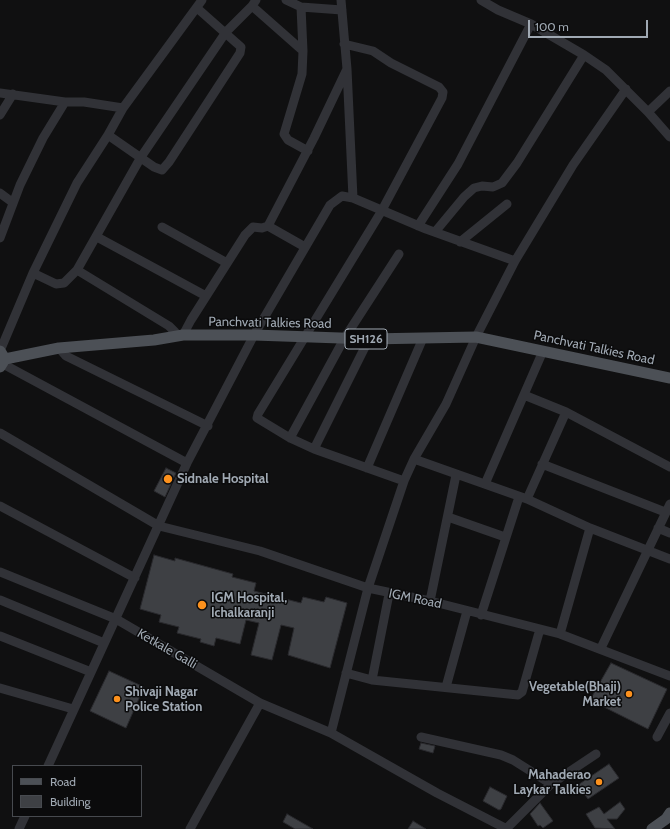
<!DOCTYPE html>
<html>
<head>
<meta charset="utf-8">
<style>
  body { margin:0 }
  #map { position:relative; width:670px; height:829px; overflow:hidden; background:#101011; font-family:Cabin,sans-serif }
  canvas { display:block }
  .legend { position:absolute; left:12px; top:765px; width:130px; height:52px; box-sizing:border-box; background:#0b0b0c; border:1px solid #474a4f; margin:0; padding:5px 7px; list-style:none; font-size:12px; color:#a0a9b3 }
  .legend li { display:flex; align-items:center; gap:8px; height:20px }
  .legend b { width:20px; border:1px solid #474a4f }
  .scale { position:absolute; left:528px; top:20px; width:120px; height:18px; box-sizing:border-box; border:2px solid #a0a9b3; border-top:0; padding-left:5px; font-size:12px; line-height:14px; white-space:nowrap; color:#a0a9b3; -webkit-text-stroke:3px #0b0b0c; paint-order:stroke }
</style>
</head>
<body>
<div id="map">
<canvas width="670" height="829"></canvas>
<ul class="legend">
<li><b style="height:5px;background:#4c5056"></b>Road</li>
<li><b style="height:11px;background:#3e4044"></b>Building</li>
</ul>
<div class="scale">100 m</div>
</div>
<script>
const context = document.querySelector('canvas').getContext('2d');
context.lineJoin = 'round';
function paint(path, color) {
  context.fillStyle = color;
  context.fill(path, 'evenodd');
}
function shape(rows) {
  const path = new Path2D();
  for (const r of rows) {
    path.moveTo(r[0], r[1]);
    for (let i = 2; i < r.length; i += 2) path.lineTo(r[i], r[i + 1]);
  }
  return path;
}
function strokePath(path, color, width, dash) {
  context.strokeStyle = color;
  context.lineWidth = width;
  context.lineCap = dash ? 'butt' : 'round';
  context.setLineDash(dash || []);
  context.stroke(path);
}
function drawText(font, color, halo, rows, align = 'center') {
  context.font = font + ' Cabin,sans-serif';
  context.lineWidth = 3;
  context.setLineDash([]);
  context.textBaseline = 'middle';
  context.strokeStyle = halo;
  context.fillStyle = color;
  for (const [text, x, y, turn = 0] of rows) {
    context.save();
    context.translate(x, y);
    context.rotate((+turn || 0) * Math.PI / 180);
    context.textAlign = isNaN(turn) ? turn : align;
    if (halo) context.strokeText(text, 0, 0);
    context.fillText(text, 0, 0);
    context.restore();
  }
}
const building = shape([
  [166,468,176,473,165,497,154,491,166,468],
  [154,555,175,561,175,558,233,574,232,577,256,583,254,591,301,603,303,597,324,602,326,597,347,603,330,668,288,655,294,628,281,625,272,660,251,655,259,623,246,620,240,644,216,638,214,646,200,642,201,639,177,633,179,627,159,622,161,615,140,609,154,555],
  [611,663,667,689,648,729,590,700,611,663],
  [109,671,144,687,126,728,90,711,109,671],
  [421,743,435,746,433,753,419,749,421,743],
  [609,764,619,778,588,799,578,785,609,764],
  [490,787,507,796,501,809,499,810,483,801,490,787],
  [620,802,625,809,617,819,607,819,615,829,595,828,586,814,599,807,604,814,620,802],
  [540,803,553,821,543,828,540,825,538,826,530,814,540,803],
  [287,814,313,829,295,829,283,822,287,814],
  [413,821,426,829,408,829,413,821]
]);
const minor = shape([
  [256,0,252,6,303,51],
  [286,0,301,7,342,10],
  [481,0,498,10,531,24,584,55,606,70,648,112,670,137],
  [301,7,303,51,302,74,284,134,288,140,308,151],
  [344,44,373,51,391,63,439,87,443,92,442,98,381,212,258,414,257,418,290,438,314,449,404,481],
  [347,69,353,198],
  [0,93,65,102,84,102,123,108],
  [648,112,670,91],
  [0,115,13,94],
  [108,135,154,167,162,170,169,162,240,53,241,47,197,8],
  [0,193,12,202],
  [268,226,305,247],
  [418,226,458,164,531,24],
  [162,227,227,263],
  [435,232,464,197,474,188,482,186,493,187,502,183,517,163,584,55],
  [97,237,206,296],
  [0,238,20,185,43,138,65,102],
  [460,242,507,204],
  [77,270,169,326,175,332,176,336],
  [33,273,56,284,64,283,77,270,141,157,226,32,252,6],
  [183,335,191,320,245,235,253,227,262,228,268,226,314,138,347,69,341,0],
  [59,348,66,356,208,426],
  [0,351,33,273,77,183,108,135,123,108,202,0],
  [3,364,187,463],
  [524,395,566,412],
  [0,433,159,526,260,551,368,588,430,601,560,634,670,676],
  [290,438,344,339,399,254],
  [314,449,369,339],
  [414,459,527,499,590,528,670,559],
  [542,464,665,512],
  [367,468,423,338],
  [485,484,543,351],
  [527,499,566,412,670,467],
  [0,506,135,578],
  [448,517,505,537],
  [658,528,670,533],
  [0,572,116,619,260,703,331,733],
  [0,600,104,643],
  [430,601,456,475],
  [481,615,519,497],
  [560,634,590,528],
  [0,636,91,672],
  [601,648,670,504],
  [346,673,372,680,518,695,522,692,540,629],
  [372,680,389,594],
  [446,687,467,611],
  [0,688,73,709],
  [421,737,501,755,513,760,551,784],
  [657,737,670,713],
  [48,766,187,463,254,335,330,205,342,196,353,198,426,229,515,261],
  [19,829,25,816],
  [190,829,260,703],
  [506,829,551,784,596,754],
  [507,829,437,793,331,733,368,588,404,481,414,459,446,404,476,337,515,261,573,165,626,89]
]);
const major = shape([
  [0,351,5,359,0,367],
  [5,359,59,348,154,340,183,335,254,335,369,339,476,337,670,378],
  [652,829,666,819,670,813]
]);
const markers = [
  [168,479,5,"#fc911d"],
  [202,605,5,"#fc911d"],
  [629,694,4,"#fc911d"],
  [117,699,4,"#fc911d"],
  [599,782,4,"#fc911d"]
];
const shields = [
  [366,339,42]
];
const shieldNames = [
  ["SH126",366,339]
];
const streetNames = [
  ["Panchvati Talkies Road",270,323,1],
  ["Panchvati Talkies Road",594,348,12],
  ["IGM Road",415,599,12],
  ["Ketkale Galli",167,649,30]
];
const poiNames = [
  ["Sidnale Hospital",177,479],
  ["IGM Hospital,",211,598],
  ["Ichalkaranji",211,613],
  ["Vegetable(Bhaji)",621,687,"right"],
  ["Market",621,702,"right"],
  ["Shivaji Nagar",125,692],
  ["Police Station",125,707],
  ["Mahaderao",591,775,"right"],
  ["Laykar Talkies",591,790,"right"]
];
paint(building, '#3e4044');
strokePath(building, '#2a2a2e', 1);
strokePath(minor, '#313237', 9);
strokePath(major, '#4c5056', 11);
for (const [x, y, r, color] of markers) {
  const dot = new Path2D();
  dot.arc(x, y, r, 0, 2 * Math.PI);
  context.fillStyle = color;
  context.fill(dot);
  strokePath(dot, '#0b0b0c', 1.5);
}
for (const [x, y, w] of shields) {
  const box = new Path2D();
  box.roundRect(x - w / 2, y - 10, w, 20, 3);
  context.fillStyle = '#0b0b0c';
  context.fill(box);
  strokePath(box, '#a0a9b3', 1);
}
drawText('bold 12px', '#a0a9b3', null, shieldNames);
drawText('13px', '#a0a9b3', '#0b0b0c', streetNames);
drawText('bold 13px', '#a0a9b3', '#0b0b0c', poiNames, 'left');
</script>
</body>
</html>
